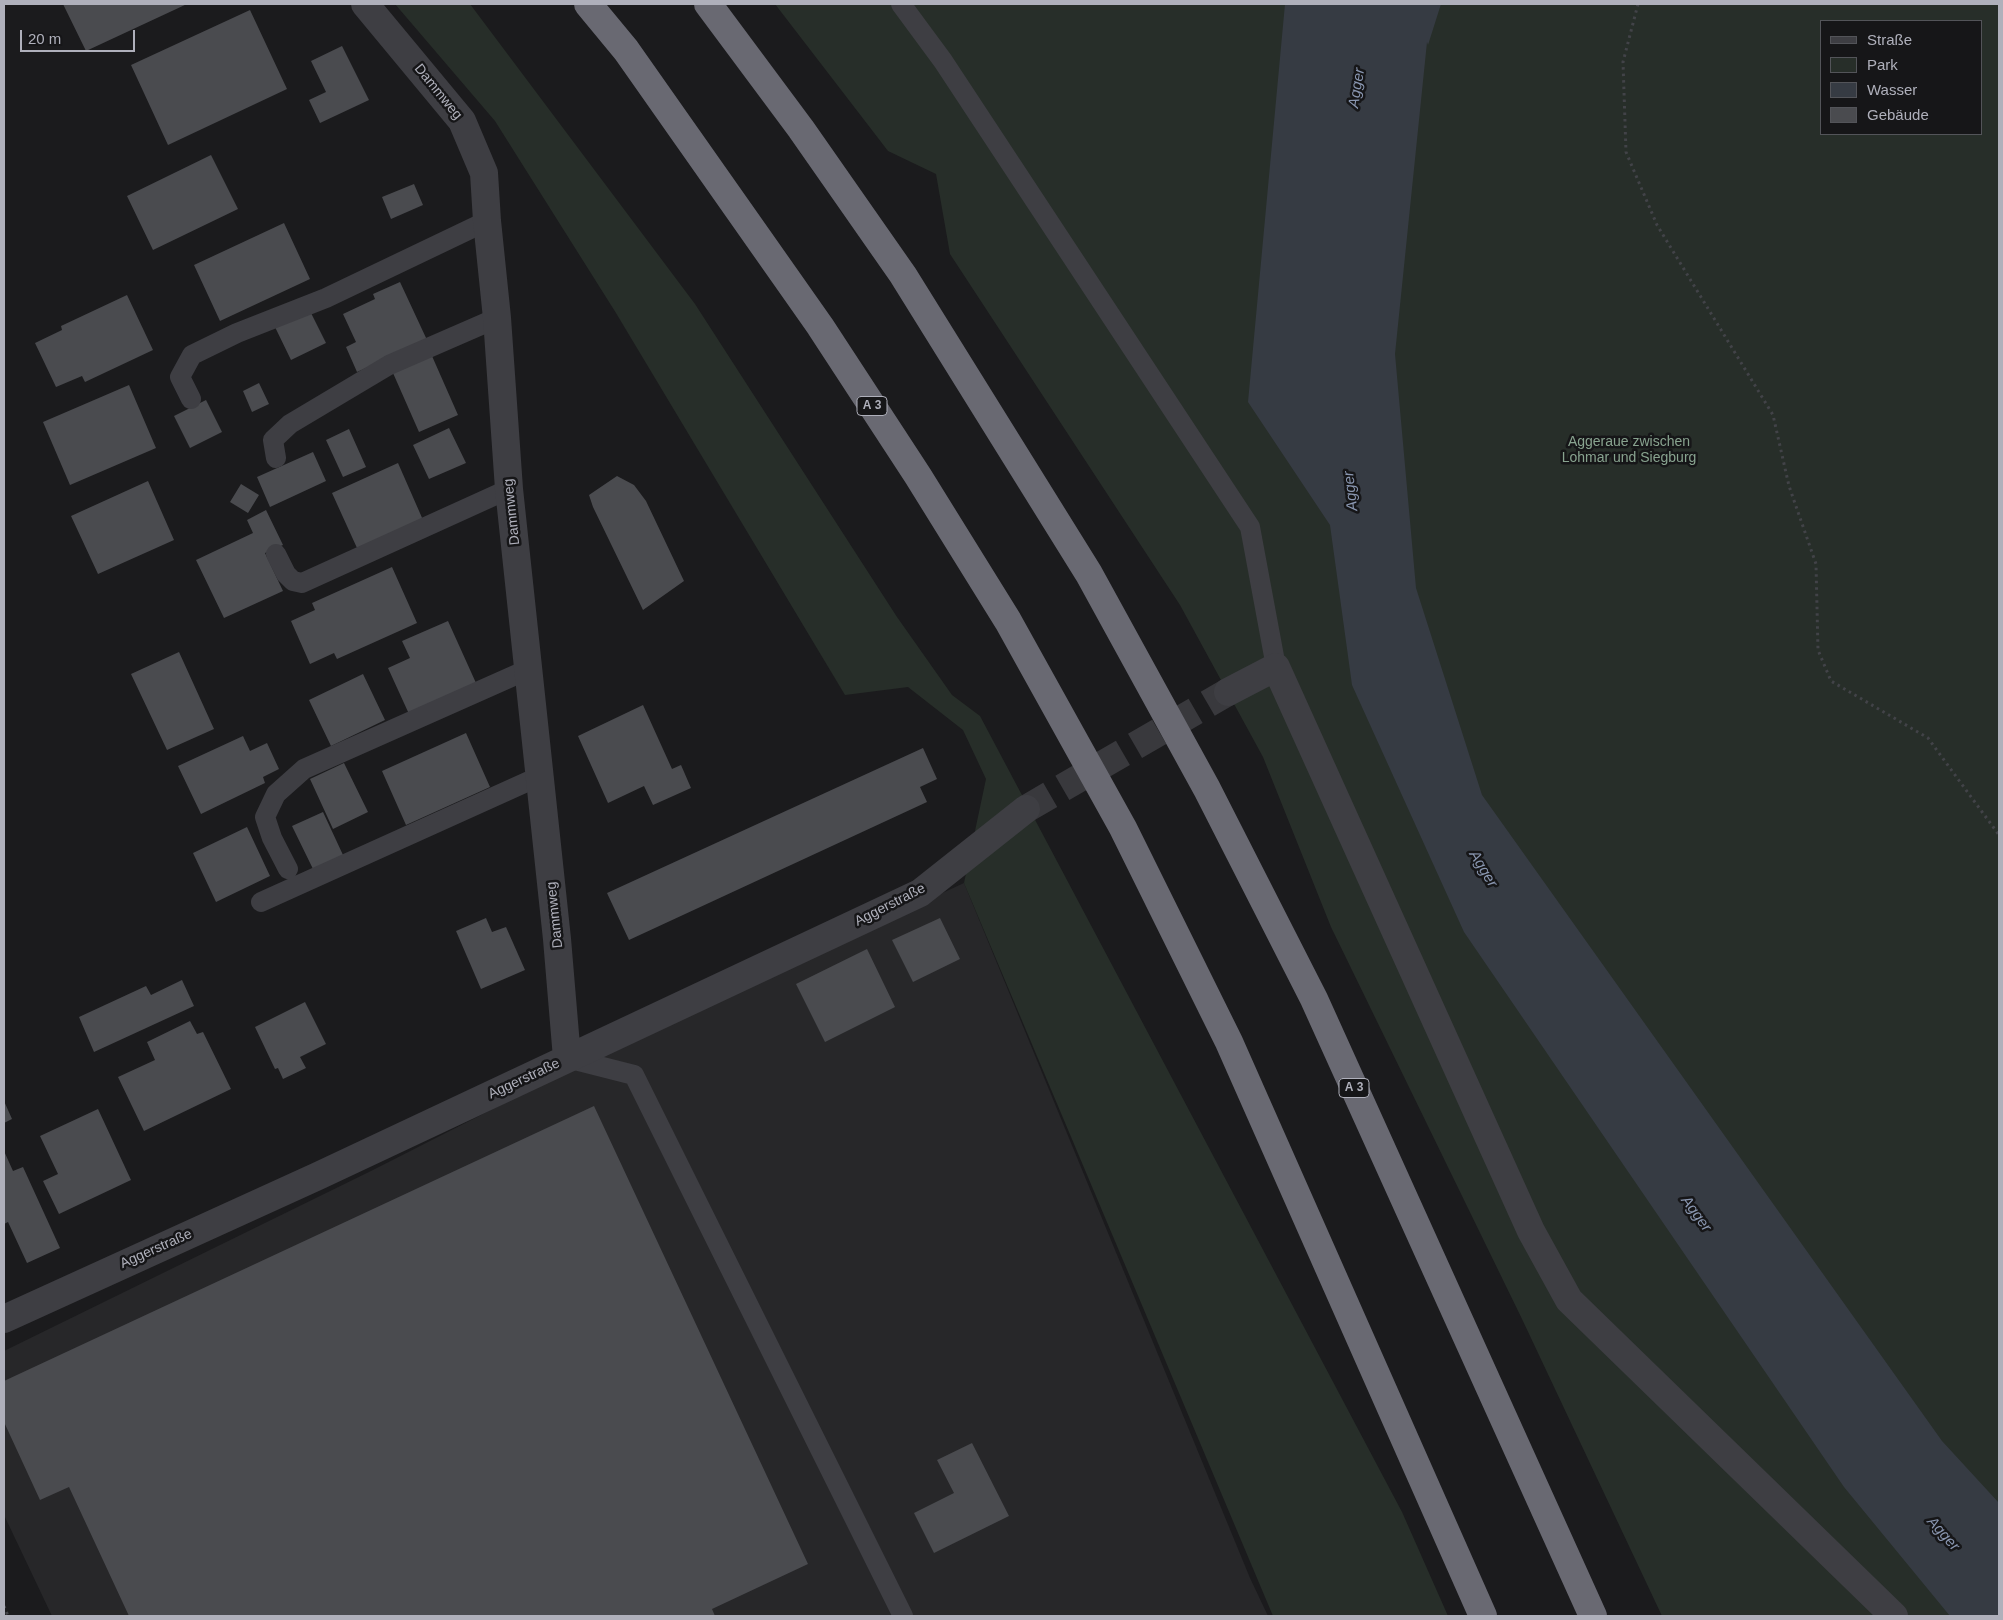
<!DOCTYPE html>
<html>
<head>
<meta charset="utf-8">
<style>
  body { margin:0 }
  #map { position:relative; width:2003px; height:1620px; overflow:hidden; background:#1b1b1d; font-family:Helvetica,sans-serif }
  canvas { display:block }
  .frame { position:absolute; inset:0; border:5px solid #afb0bb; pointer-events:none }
  .legend { position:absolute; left:1820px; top:20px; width:162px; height:115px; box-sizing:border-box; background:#161618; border:1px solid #535459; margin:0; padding:6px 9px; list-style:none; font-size:15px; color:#afb0bb }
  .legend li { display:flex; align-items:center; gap:10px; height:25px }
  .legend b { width:25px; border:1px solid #535459 }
  .scale { position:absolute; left:20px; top:30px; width:115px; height:22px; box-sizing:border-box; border:2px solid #afb0bb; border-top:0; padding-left:6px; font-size:15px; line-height:18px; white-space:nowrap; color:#afb0bb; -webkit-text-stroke:4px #161618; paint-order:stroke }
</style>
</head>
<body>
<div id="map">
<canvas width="2003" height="1620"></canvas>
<div class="frame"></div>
<ul class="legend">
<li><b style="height:6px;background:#3e3e43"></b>Straße</li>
<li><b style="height:14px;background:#272e29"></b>Park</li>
<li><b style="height:14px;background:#363b43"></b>Wasser</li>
<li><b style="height:14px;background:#4a4b4f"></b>Gebäude</li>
</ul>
<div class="scale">20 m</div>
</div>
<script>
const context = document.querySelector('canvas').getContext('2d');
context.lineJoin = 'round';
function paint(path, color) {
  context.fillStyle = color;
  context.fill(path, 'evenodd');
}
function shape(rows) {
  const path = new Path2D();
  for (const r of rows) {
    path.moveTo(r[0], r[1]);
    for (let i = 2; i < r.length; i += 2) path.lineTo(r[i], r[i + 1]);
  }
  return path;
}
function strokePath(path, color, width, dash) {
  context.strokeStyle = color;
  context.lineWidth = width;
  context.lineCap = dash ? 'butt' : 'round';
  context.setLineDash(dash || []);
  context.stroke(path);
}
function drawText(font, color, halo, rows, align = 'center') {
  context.font = font + ' Helvetica,sans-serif';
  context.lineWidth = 5;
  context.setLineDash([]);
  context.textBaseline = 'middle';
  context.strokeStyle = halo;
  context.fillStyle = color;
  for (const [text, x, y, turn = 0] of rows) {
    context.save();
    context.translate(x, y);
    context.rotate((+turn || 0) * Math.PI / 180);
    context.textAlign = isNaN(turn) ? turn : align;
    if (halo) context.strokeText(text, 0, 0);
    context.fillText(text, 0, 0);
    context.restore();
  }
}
const built = shape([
  [964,883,1250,1578,1268,1616,52,1616,4,1515,4,1351,373,1170,652,1028]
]);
const green = shape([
  [395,4,470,4,695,304,897,617,952,695,980,716,1402,1512,1448,1616,1273,1616,964,883,986,779,963,730,908,687,845,695,616,313,495,121],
  [775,4,1999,4,1999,1616,1662,1616,1522,1319,1331,927,1263,757,1180,605,950,254,936,174,888,151],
  [1822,21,1982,21,1982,134,1822,134]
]);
const water = shape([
  [1285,4,1441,4,1428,45,1427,42,1395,354,1416,588,1482,795,1942,1441,1999,1503,1999,1616,1950,1616,1844,1487,1464,932,1352,685,1330,525,1248,402]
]);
const building = shape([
  [63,4,187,4,86,51],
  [250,10,287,89,168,145,131,65],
  [342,46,369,100,320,123,309,100,326,92,311,61],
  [211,155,238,209,153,250,127,196],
  [414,184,423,205,391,219,382,197],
  [284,223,310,279,220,321,194,265],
  [400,282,427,340,357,372,346,347,356,342,343,314,375,299,373,294],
  [127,295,153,350,85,382,82,376,56,387,35,343,62,330,61,326],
  [310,311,326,343,291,360,275,327],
  [432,356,458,415,419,432,393,373],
  [259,383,269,404,252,412,243,391],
  [129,385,156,448,70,485,43,422],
  [206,400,222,432,190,448,174,416],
  [449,428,466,463,429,479,413,445],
  [349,429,366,467,343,477,326,440],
  [313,452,326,481,270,507,257,477],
  [398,463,423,520,357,548,332,493],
  [617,476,634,485,646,501,684,581,643,610,593,507,589,495],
  [148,481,174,540,98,574,71,516],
  [241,484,259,495,248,513,230,502],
  [266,510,283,545,265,553,283,591,224,618,196,560,253,533,247,520],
  [392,567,417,623,337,659,334,653,310,664,291,621,315,610,312,603],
  [448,621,476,683,409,714,388,668,410,658,402,641],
  [179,652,214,729,167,750,131,674],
  [363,674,385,720,331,746,309,700],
  [643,705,672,769,681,765,691,788,653,805,644,786,608,803,578,736],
  [466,733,490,787,406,825,382,771],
  [243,736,250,751,267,743,279,769,263,777,265,783,201,814,178,766],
  [923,748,937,779,920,787,927,802,629,940,607,893],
  [344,763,368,812,333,829,310,779],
  [323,812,343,855,313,869,292,826],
  [247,827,270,876,216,902,193,853],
  [486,918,492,932,506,927,525,970,481,989,456,931],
  [940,918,960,959,913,982,892,940],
  [867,949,895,1007,825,1042,796,984],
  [182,980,194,1006,94,1052,79,1017,146,986,151,995],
  [305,1002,326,1044,300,1057,306,1068,283,1079,278,1068,275,1069,255,1027],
  [190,1021,197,1034,203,1032,231,1089,144,1131,118,1077,155,1060,147,1042],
  [4,1101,12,1119,4,1123],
  [594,1106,808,1564,712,1609,715,1616,129,1616,69,1487,40,1500,4,1422,4,1381],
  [98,1109,131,1180,59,1214,43,1181,58,1174,40,1136],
  [4,1151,13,1171,23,1167,60,1248,27,1263,8,1222,4,1224],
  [972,1443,1009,1516,934,1553,914,1513,954,1493,937,1460]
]);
const minorTunnel = shape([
  [1026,809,1228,692]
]);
const path = shape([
  [1638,4,1623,62,1626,152,1657,225,1773,415,1789,486,1816,564,1818,650,1831,681,1928,738,1999,835],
  [4,1606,8,1616]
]);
const service = shape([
  [901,4,943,61,1250,527,1276,667],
  [191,399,180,377,192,355,237,333,326,298,487,221],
  [276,458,273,440,290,424,389,365,497,318],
  [276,554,286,574,293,581,302,583,509,489],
  [288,869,272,838,265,817,276,794,304,769,529,669],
  [261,902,540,776],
  [567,1058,634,1075,903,1616]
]);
const minor = shape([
  [365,4,462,121,484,173,487,221,497,318,509,489,557,939,567,1058],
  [1228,692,1276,667,1531,1231,1569,1300,1894,1616],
  [4,1319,318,1176,920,893,1026,809]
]);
const motorway = shape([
  [588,4,626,50,820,326,918,476,1008,621,1123,828,1229,1042,1483,1616],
  [708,4,801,129,903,275,1089,574,1207,789,1314,999,1593,1616]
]);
const shields = [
  [872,406,30],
  [1354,1088,30]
];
const shieldNames = [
  ["A 3",872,406],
  ["A 3",1354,1088]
];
const streetNames = [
  ["Dammweg",438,92,51],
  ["Dammweg",512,512,-96],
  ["Aggerstraße",890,905,-27],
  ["Dammweg",555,915,-96],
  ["Aggerstraße",524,1079,-25],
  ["Aggerstraße",156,1249,-24]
];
const parkNames = [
  ["Aggeraue zwischen",1629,442],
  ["Lohmar und Siegburg",1629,458]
];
const waterNames = [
  ["Agger",1357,88,-81],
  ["Agger",1351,491,-96],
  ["Agger",1483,869,59],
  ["Agger",1696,1214,54],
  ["Agger",1943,1534,48]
];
paint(built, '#272729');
paint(green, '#272e29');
paint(water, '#363b43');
paint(building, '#4a4b4f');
strokePath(minorTunnel, '#39393d', 28, [28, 14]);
strokePath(path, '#424348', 3, [2.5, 4]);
strokePath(service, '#3e3e43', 20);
strokePath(minor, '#3e3e43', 28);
strokePath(motorway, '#696972', 28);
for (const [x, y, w] of shields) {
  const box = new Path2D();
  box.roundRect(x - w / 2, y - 9.5, w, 19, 4);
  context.fillStyle = '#161618';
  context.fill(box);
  strokePath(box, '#afb0bb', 1);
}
drawText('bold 12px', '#afb0bb', null, shieldNames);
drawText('14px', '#afb0bb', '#161618', streetNames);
drawText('14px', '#88a38f', '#161618', parkNames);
drawText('italic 15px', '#8a97b1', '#161618', waterNames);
</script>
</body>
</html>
